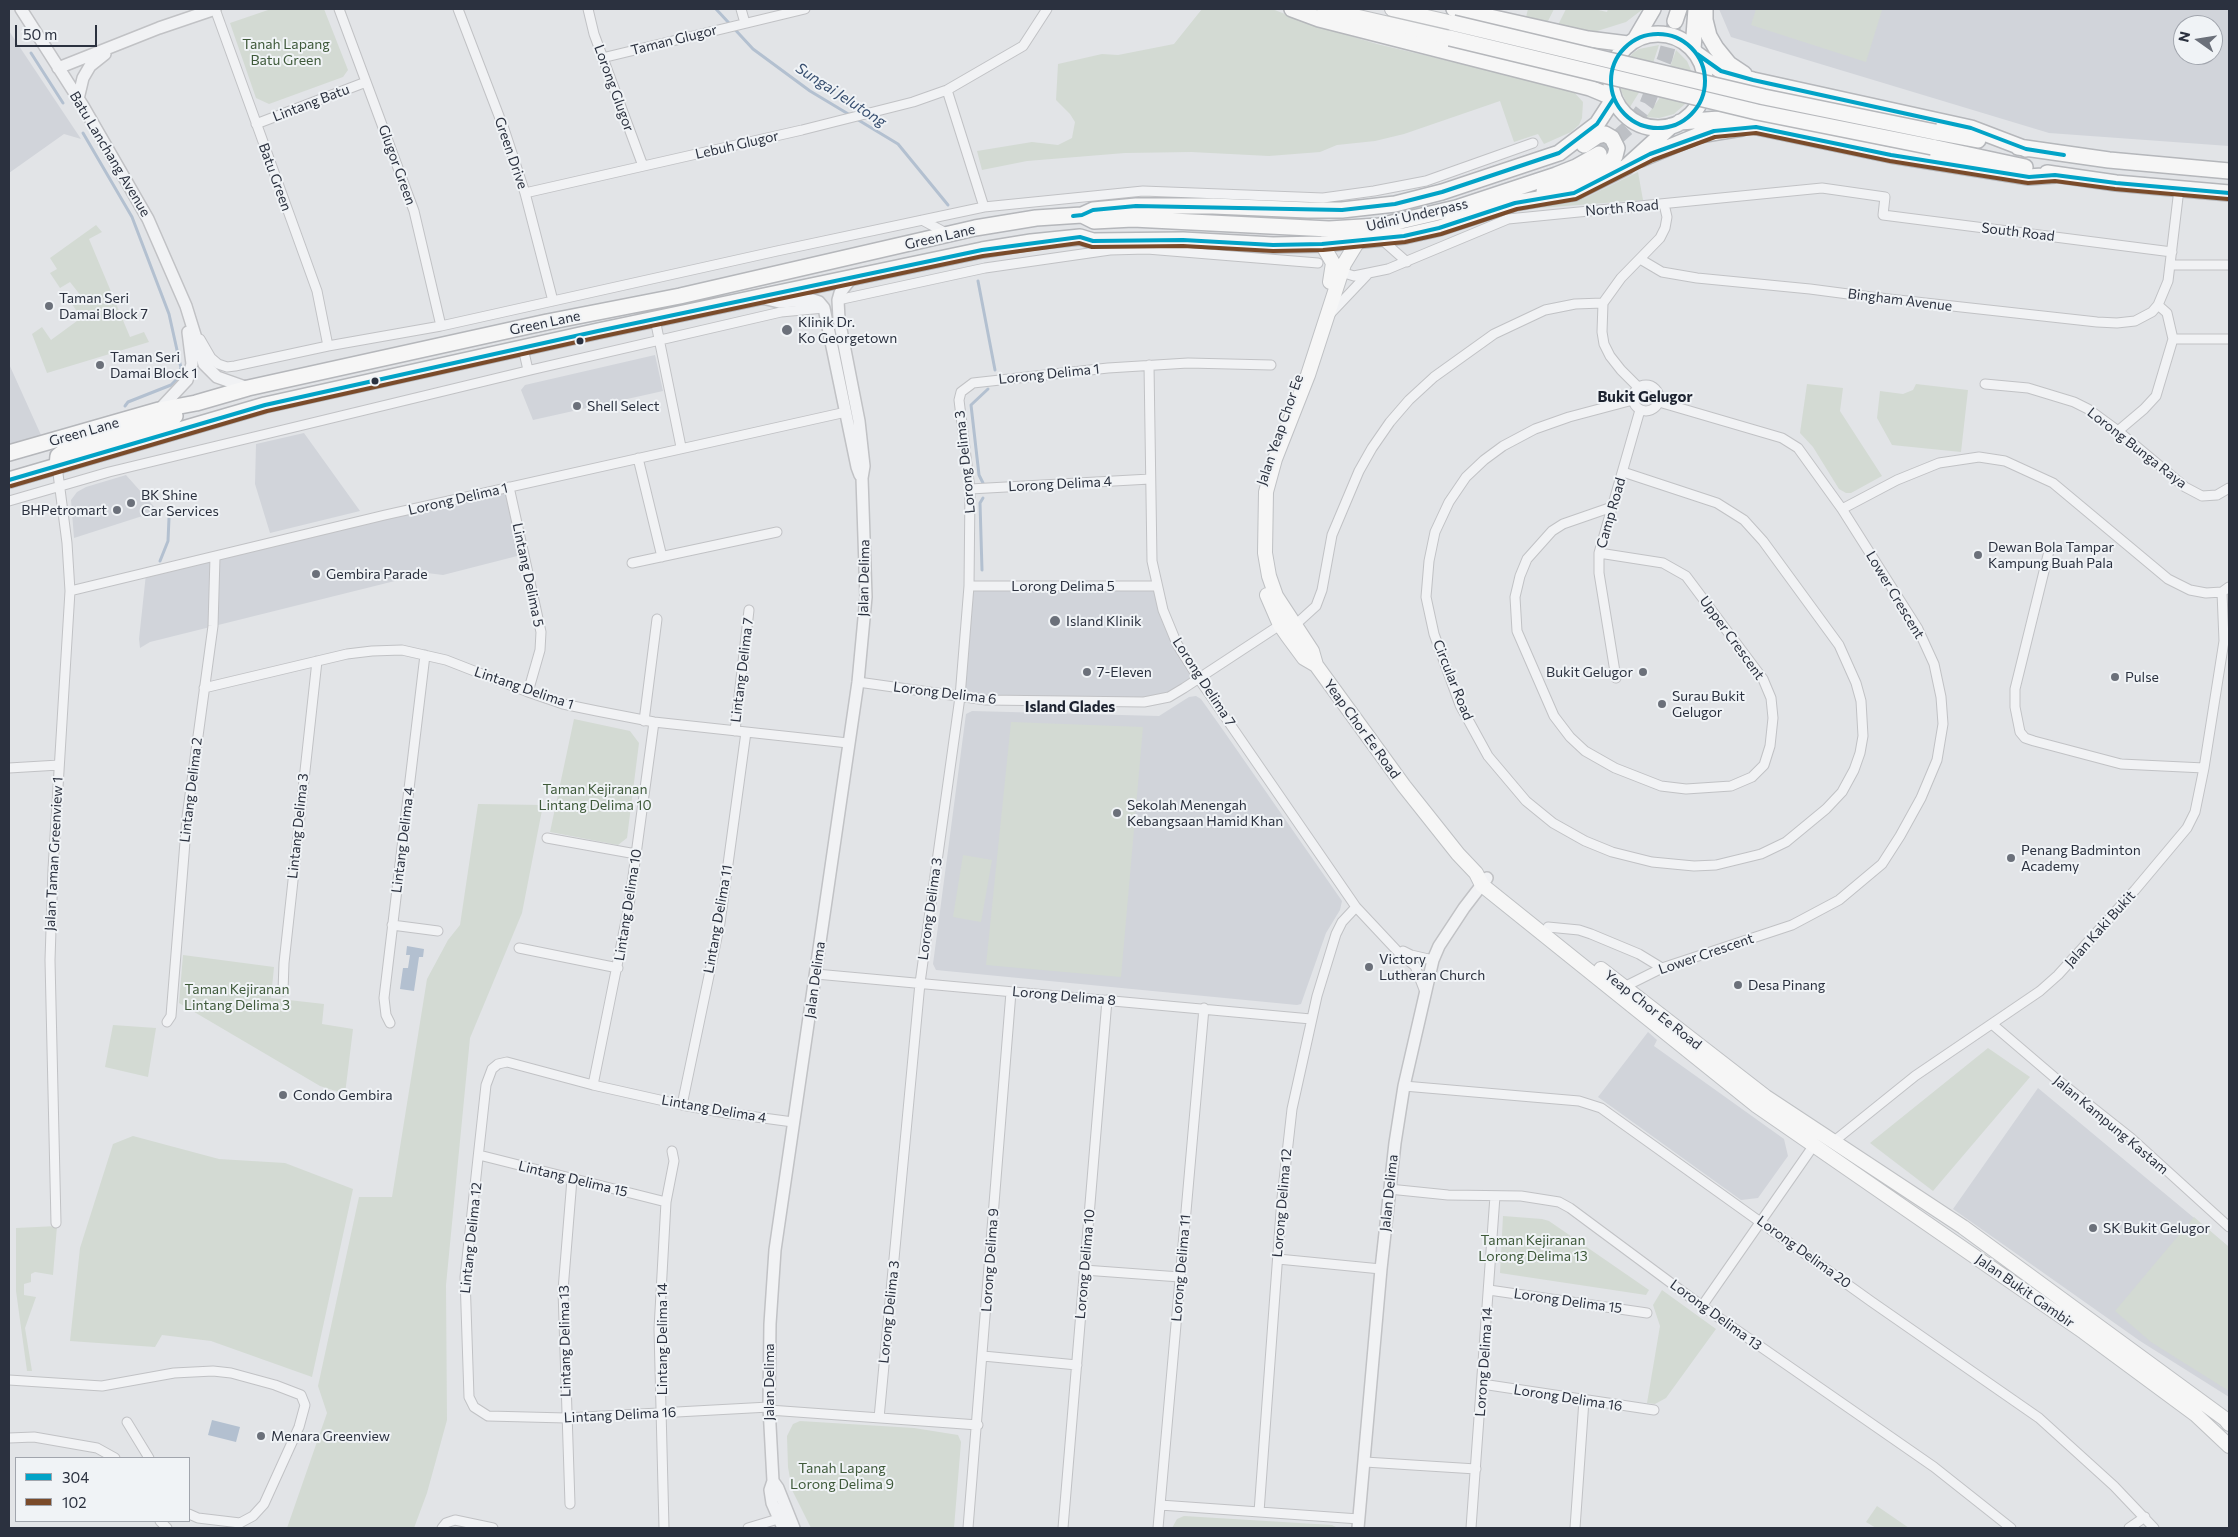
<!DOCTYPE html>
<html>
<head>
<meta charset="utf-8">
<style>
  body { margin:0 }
  #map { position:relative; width:2238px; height:1537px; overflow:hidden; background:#e2e4e7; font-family:Commissioner,sans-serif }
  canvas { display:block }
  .frame { position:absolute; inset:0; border:10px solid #2b313f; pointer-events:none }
  .legend { position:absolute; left:15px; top:1457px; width:175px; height:65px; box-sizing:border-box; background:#f0f3f6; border:1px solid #a1a5ad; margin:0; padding:6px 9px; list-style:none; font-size:15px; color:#2b313f }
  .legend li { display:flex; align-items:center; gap:10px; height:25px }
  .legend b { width:25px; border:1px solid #a1a5ad }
  .north { position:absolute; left:2173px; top:15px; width:50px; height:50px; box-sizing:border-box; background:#f0f3f6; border:1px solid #a1a5ad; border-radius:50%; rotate:283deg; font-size:14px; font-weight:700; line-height:20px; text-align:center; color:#2b313f }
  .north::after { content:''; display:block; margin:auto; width:18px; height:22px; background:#6b707a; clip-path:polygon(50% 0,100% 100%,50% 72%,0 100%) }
  .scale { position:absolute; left:15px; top:25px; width:82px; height:22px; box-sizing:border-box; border:2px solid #2b313f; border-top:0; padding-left:6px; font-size:15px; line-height:18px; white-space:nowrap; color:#2b313f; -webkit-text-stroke:4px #f0f3f6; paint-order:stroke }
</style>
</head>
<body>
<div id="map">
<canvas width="2238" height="1537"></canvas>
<div class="frame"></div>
<ul class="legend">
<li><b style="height:6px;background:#02a3c7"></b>304</li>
<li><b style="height:6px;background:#7a4b2a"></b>102</li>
</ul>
<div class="north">N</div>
<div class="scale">50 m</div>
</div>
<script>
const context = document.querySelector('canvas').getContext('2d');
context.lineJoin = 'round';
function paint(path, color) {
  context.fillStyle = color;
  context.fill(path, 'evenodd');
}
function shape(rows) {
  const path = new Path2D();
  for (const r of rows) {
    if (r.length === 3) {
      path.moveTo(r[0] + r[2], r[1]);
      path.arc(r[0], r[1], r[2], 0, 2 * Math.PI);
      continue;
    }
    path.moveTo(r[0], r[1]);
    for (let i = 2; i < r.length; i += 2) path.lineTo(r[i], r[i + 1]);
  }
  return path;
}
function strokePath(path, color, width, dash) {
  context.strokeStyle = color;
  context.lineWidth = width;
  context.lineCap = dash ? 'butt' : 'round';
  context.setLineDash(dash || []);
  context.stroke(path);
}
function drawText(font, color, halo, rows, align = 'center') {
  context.font = font + ' Commissioner,sans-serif';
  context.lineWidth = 4;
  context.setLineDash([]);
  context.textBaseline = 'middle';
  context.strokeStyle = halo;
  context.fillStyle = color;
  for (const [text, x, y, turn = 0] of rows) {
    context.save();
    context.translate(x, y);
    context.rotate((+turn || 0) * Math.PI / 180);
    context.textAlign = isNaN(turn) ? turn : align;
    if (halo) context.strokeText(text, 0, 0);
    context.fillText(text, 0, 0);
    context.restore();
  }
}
const built = shape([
  [1719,9,2229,9,2229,146,2049,133,1731,37],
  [2183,25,2213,25,2213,55,2183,55],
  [9,31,81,139,64,134,9,173],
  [655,355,663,391,533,420,521,390,525,385],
  [9,364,41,435,9,445],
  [304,433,360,511,270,533,255,484,256,444],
  [126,475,158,511,74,538,71,500,77,492,86,487],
  [509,487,525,554,443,575,427,573,150,642,140,648,139,639,146,574],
  [969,586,1156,586,1163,610,1199,679,1184,688,1144,702,960,697],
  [1196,696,1201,699,1223,730,1342,901,1340,910,1326,933,1301,1004,1297,1005,936,970,933,964,966,714,972,711,1159,716,1189,697],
  [1648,1032,1657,1040,1654,1046,1784,1139,1788,1156,1758,1198,1741,1200,1598,1097],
  [2038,1088,2229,1247,2229,1397,2140,1341,1953,1209]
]);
const green = shape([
  [271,9,324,9,348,70,343,77,269,104,256,98,230,23],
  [1202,9,1272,9,1314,25,1377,44,1564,88,1573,91,1583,102,1582,118,1579,125,1571,132,1544,144,1538,134,1514,142,1500,101,1404,134,1375,141,1337,145,1320,152,1269,156,1191,152,1125,153,1027,161,982,170,977,151,1032,142,1058,145,1072,138,1075,122,1070,114,1056,100,1058,64,1102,54,1118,55,1174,44],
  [1528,9,1554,9,1547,23,1526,17],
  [1566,9,1594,9,1607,12,1608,9,1643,9,1626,22,1594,32,1558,25],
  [1756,9,1880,9,1882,10,1866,62,1751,25],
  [1659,45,1648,78,1630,107,1626,102,1620,88,1621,73,1623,65,1633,53,1639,49],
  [1676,50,1687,61,1693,75,1693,83,1689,98,1685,104,1674,114,1659,118,1646,117,1659,99],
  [1638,172,1643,200,1540,208,1585,198],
  [96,225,102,232,89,239,130,337,144,332,149,342,47,373,32,334,42,327,51,340,81,318,72,304,81,296,70,282,60,288,50,273,57,269,50,258],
  [1807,384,1843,388,1840,411,1882,476,1851,493,1846,493,1839,489,1813,447,1800,433],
  [1916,384,1968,390,1961,452,1892,445,1877,418,1880,391,1903,394,1913,390],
  [574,719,630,731,639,743,627,838,618,845,550,832],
  [1011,722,1143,727,1121,977,986,965],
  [478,804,543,805,522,913,470,1038,446,1285,447,1420,427,1493,414,1528,287,1528,327,1413,318,1386,359,1197,392,1197,427,979,448,940,460,925],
  [963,855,992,860,981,922,953,917],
  [183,955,274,967,271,998,324,1004,322,1024,353,1029,345,1094,320,1086,179,1003],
  [113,1025,156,1028,148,1077,105,1067],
  [1988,1048,2030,1077,1933,1191,1870,1143],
  [133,1136,219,1159,285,1163,353,1189,312,1377,211,1341,162,1335,155,1347,70,1341,80,1248,113,1144],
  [1503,1216,1542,1219,1549,1221,1649,1290,1646,1295,1500,1273],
  [2194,1217,2229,1247,2229,1391,2151,1342,2115,1311],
  [57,1226,53,1275,35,1272,31,1274,31,1282,24,1284,24,1295,36,1297,25,1328,32,1371,27,1371,16,1291,16,1228],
  [1662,1290,1716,1329,1666,1398,1655,1404,1647,1403,1660,1326,1653,1305],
  [800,1421,914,1428,958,1435,961,1442,954,1528,811,1528,792,1490,788,1467,787,1436,793,1424],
  [1877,1506,1909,1528,1876,1528,1866,1522],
  [1184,1516,1332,1525,1338,1528,1172,1528,1177,1519]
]);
const water = shape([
  [407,946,424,949,423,957,419,957,414,991,400,989,403,968,408,968,410,955,406,955],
  [212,1420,240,1427,236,1442,208,1435]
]);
const stream = shape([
  [716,9,753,49,810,91,850,115],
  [31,53,63,103],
  [855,118,898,144,948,205],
  [83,133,132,217,169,314,181,368,177,379,171,385,128,402,125,406],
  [978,281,995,370],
  [983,483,979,475,971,405,988,389],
  [160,561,168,541,169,518],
  [982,570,980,503,983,498]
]);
const trunkTunnel = shape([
  [1599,154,1631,125,1647,104,1665,58,1675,21]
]);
const minor = shape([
  [215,9,317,291,328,346],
  [339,9,414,211,441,326],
  [458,9,504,129,525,193,553,301],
  [588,9,594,34,643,166],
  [741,9,745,23],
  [602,58,805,9],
  [947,90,984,207],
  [256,124,366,82],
  [525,193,802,130,913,102,947,90,1023,46,1047,9],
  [922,220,948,234],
  [1381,239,1407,262],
  [1640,259,1662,272,1697,278,1810,289,1871,297,2097,322,2117,323,2135,321,2152,312,2158,305],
  [2171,265,2229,265],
  [1341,272,1354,276,1388,269,1508,219,1822,188,1885,197,1883,215,2172,252],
  [838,300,985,268,1110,250,1147,249,1318,263],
  [1331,313,1367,275],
  [655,319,681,447],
  [200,339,211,358,218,364,227,367,235,366,328,346,441,326,777,251,984,207,1143,191,1323,198,1374,191,1426,181,1533,143],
  [2173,339,2229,339],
  [523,348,528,370],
  [1149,365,1152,561,1163,610,1177,644,1199,679,1356,907,1401,955,1415,966,1425,992],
  [1985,384,2028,388,2074,402,2088,409,2118,431,2185,487,2202,496,2217,495,2229,488],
  [1646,398,13],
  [1638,387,1621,370,1610,356,1604,344,1602,332,1603,303,1621,278,1660,238,1665,228,1667,217,1664,204],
  [2118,431,2144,409,2156,396,2173,339,2167,313,2158,305,2168,281,2179,189],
  [638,458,662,557],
  [1623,472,1717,503,1744,520,1763,541,1839,645,1856,683,1861,701,1863,736,1860,753,1854,770,1842,792,1826,809,1786,842,1761,854,1716,865,1694,866,1652,862,1612,852,1585,841,1553,823,1526,801,1488,756,1460,705,1434,634,1426,597,1429,561,1435,532,1449,502,1466,477,1484,460,1503,446,1535,429,1569,417,1633,400],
  [509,487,541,632,540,650,528,692],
  [970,489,1150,479],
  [9,501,109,472,535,369,781,312,824,308],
  [1842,509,1897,480,1939,463,1979,457,2005,461,2053,483,2168,579,2190,590,2206,593,2222,592,2229,587],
  [2049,551,2015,689,2015,707,2020,732,2025,738,2034,741,2121,764,2204,768],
  [1599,553,1663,563,1686,576,1763,679,1771,698,1773,718,1770,746,1764,765,1752,777,1731,786,1686,789,1661,786,1615,768,1585,751,1570,737,1554,716,1517,631,1515,597,1520,576,1527,559,1552,531,1563,524,1612,507],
  [632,563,777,532],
  [969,586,1156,586],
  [70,591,385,515,846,412],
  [1294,626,1316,606,1322,590,1332,535,1359,471,1372,448,1390,422,1409,400,1434,377,1494,334,1545,310,1575,304,1603,303],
  [1616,678,1599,573,1599,553,1640,410],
  [858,682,986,700,1144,702,1169,697,1184,688,1280,625],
  [204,688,347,654,372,651,402,650,446,660,528,692,563,704,597,711,654,722,848,743],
  [644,721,657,619],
  [735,731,749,610],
  [9,768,59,765],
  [547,838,636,854],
  [392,925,438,931],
  [1548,927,1579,930,1591,934,1639,954,1662,968],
  [519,948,618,968],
  [1403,951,1411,955,1433,960],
  [816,974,1311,1019],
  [1622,988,1662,968,1792,925,1839,900,1882,864,1900,836,1921,798,1937,760,1943,724,1941,697,1934,664,1918,629,1842,509,1798,448,1782,438,1659,402],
  [283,991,284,963,317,661],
  [167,1022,171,1016,187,817,213,626,215,557],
  [390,1023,386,1015,384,998,425,655],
  [1992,1024,2054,1077,2131,1138,2229,1227],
  [593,1085,629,906,654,722],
  [1404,1086,1579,1101,1601,1108,1872,1302,2039,1418,2114,1486,2154,1528],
  [682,1105,720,923,746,732],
  [1833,1142,1915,1076,2040,991,2058,975,2135,890,2187,828,2195,812,2204,768,2224,641,2222,592],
  [479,1155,666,1202],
  [1389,1189,1448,1195,1521,1196,1559,1202,1570,1208,1702,1306,1934,1467,2011,1528],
  [56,1223,50,960,53,869,70,591,67,543,57,466],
  [1278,1259,1381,1269],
  [1084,1270,1180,1277],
  [1489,1290,1647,1313],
  [1702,1306,1814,1145],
  [983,1356,1077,1365],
  [9,1380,102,1386,174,1373,213,1371,231,1373,275,1385,301,1395,305,1405,299,1427,264,1504,253,1516,240,1523,198,1518,189,1514],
  [1482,1384,1654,1410],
  [769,1407,566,1418,488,1416,474,1407,469,1397,465,1277,486,1085,492,1069,498,1064,507,1062,593,1085,682,1105,726,1113,793,1122],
  [769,1410,978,1425],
  [879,1418,920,983,960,697,969,586,970,489,959,400,961,392,973,383,1108,368,1188,363,1271,365],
  [127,1422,149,1458],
  [9,1438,34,1437,97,1448,115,1458],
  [1365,1462,1476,1469],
  [570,1504,563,1290,572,1179],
  [1160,1505,1359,1519],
  [1259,1512,1282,1198,1292,1109,1317,996,1336,934,1342,922,1356,907],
  [160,1521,167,1528],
  [442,1528,446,1523,455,1520,493,1528],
  [664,1528,659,1329,666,1202,674,1161,672,1151],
  [748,1528,778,1519],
  [968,1528,1011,992],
  [1063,1528,1107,1000],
  [1158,1528,1204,1008],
  [1471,1528,1495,1196],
  [1575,1528,1584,1400],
  [2129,1528,2145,1517]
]);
const tertiary = shape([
  [21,9,83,106,148,219,186,306,204,364,217,377,248,388],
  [58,68,159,28,215,9],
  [78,99,83,78,90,66,105,54],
  [762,298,779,302,813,300,819,302,824,308,857,467,860,475],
  [159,410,187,380,192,364,188,332],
  [773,1481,778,1488,794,1528],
  [783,1528,772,1503,770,1490,773,1481,769,1407,770,1324,775,1250,858,682,866,597,862,478,864,466,859,421,839,319,838,300,840,293,852,277],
  [1358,1528,1381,1269,1395,1143,1404,1086,1433,960,1439,946,1464,908,1487,878]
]);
const primary = shape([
  [1324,9,1450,38],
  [1392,9,1453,23],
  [1358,241,1344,264,1308,375,1275,459,1266,492,1265,553,1269,576,1276,596,1312,651,1316,665,1404,786,1458,854,1476,873,1482,885,1757,1106,2084,1332,2195,1414,2229,1446],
  [1322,244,1333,263,1330,282],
  [1267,595,1280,625,1287,635,1304,658,1316,665],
  [1601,969,1766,1097,1963,1227,2225,1419,2229,1424]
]);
const trunk = shape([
  [1454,9,1588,39,1628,44],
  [1705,9,1705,20,1709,36,1716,48,1729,64,1744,74],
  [1675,21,1679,9],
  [1658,81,47],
  [1636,38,1653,9],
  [1693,49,1696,9],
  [1697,54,1721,71,1753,80,1971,128,2026,149],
  [1680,122,1719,119,1891,155,2029,177,2055,175],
  [1935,132,1978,140],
  [1932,147,2025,167],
  [2018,147,2109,160,2229,171],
  [1641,159,1699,135,1742,128],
  [2047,173,2116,183,2229,193],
  [1544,192,1609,164,1615,156,1617,148,1612,138,1605,134,1597,136,1584,145],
  [1082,215,1094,221,1133,219,1329,229,1379,226,1456,208,1556,175,1576,167,1599,154],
  [9,453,159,410,196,403,248,388,547,322,680,296,975,228,1036,218,1082,215,1093,210,1136,206,1213,206,1308,210,1342,210,1395,204,1442,192,1559,153,1597,124,1614,98,1590,88,1319,19,1292,9],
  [57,466,58,456,66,450,175,416],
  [9,480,265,405,598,331,982,250,1031,242,1080,237,1093,241,1183,240,1273,245,1322,244,1404,236,1439,228,1515,203,1574,193,1626,167,1671,126]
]);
const trunkBridge = shape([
  [1453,23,1764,97,1935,132],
  [1450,38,1757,112,1932,147]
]);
const bus1 = shape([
  [1658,81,47],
  [1697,54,1721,71,1753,80,1971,128,2026,149,2064,155],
  [1073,216,1082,215,1093,210,1136,206,1342,210,1395,204,1442,192,1559,153,1597,124,1614,98],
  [9,480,265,405,598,331,982,250,1080,237,1093,241,1183,240,1273,245,1322,244,1404,236,1439,228,1515,203,1574,193,1650,154,1714,131,1756,127,1891,155,2029,177,2055,175,2116,183,2229,193]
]);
const bus2 = shape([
  [11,486,267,411,599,337,983,256,1079,243,1092,247,1183,246,1273,251,1323,250,1405,242,1441,234,1517,209,1576,199,1653,160,1715,137,1756,133,1890,161,2028,183,2055,181,2115,189,2228,199]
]);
const markers = [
  [49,306,5,"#6b707a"],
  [787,330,6,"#6b707a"],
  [580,341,4.5,"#2b313f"],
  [100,365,5,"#6b707a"],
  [375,381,4.5,"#2b313f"],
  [577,406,5,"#6b707a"],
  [131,503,5,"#6b707a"],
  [117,510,5,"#6b707a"],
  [1978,555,5,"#6b707a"],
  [316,574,5,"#6b707a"],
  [1055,621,6,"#6b707a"],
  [1087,672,5,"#6b707a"],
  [1643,672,5,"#6b707a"],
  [2115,677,5,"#6b707a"],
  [1662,704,5,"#6b707a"],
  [1117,813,5,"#6b707a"],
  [2011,858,5,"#6b707a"],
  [1369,967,5,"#6b707a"],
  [1738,985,5,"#6b707a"],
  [283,1095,5,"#6b707a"],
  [2093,1228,5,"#6b707a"],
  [261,1436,5,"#6b707a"]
];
const streetNames = [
  ["Taman Glugor",674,40,-14],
  ["Lorong Glugor",614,88,70],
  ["Lintang Batu",311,103,-21],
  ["Lebuh Glugor",737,145,-13],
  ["Green Drive",511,153,71],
  ["Batu Lanchang Avenue",110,154,59],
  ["Glugor Green",397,165,70],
  ["Batu Green",275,177,70],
  ["North Road",1622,208,-5],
  ["Udini Underpass",1417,215,-13],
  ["South Road",2018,232,7],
  ["Green Lane",940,237,-13],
  ["Bingham Avenue",1900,300,7],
  ["Green Lane",545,323,-12],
  ["Lorong Delima 1",1049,374,-6],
  ["Jalan Yeap Chor Ee",1280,430,-71],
  ["Green Lane",84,432,-16],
  ["Lorong Bunga Raya",2137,448,38],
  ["Lorong Delima 3",965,462,-96],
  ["Lorong Delima 4",1060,484,-3],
  ["Lorong Delima 1",458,499,-13],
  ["Camp Road",1611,513,-74],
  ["Lintang Delima 5",528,575,78],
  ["Jalan Delima",864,578,-89],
  ["Lorong Delima 5",1063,586],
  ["Lower Crescent",1895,595,59],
  ["Upper Crescent",1732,638,54],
  ["Lintang Delima 7",742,670,-83],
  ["Circular Road",1453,680,68],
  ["Lorong Delima 7",1204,682,57],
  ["Lintang Delima 1",524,688,19],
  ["Lorong Delima 6",945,693,7],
  ["Yeap Chor Ee Road",1362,729,54],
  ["Lintang Delima 2",191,790,-83],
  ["Lintang Delima 3",298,826,-84],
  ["Lintang Delima 4",403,840,-83],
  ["Jalan Taman Greenview 1",54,854,-87],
  ["Lintang Delima 10",628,905,-81],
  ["Lorong Delima 3",930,909,-82],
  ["Lintang Delima 11",718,919,-80],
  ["Jalan Kaki Bukit",2100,929,-48],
  ["Lower Crescent",1706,954,-19],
  ["Jalan Delima",815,980,-82],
  ["Lorong Delima 8",1064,996,5],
  ["Yeap Chor Ee Road",1653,1010,38],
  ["Lintang Delima 4",714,1109,10],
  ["Jalan Kampung Kastam",2111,1125,40],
  ["Lintang Delima 15",573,1179,14],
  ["Jalan Delima",1389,1193,-84],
  ["Lorong Delima 12",1282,1203,-85],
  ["Lintang Delima 12",471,1238,-84],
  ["Lorong Delima 20",1804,1252,36],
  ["Lorong Delima 9",990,1260,-86],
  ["Lorong Delima 10",1085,1264,-85],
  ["Lorong Delima 11",1181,1268,-85],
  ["Jalan Bukit Gambir",2025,1291,35],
  ["Lorong Delima 15",1568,1301,8],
  ["Lorong Delima 3",889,1312,-84],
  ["Lorong Delima 13",1716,1315,36],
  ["Lintang Delima 14",662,1339,-90],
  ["Lintang Delima 13",565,1341,-91],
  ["Lorong Delima 14",1484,1362,-86],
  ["Jalan Delima",769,1382,-90],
  ["Lorong Delima 16",1568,1398,9],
  ["Lintang Delima 16",620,1415,-3]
];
const parkNames = [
  ["Tanah Lapang",286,44],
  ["Batu Green",286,60],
  ["Taman Kejiranan",595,789],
  ["Lintang Delima 10",595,805],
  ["Taman Kejiranan",237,989],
  ["Lintang Delima 3",237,1005],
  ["Taman Kejiranan",1533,1240],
  ["Lorong Delima 13",1533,1256],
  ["Tanah Lapang",842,1468],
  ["Lorong Delima 9",842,1484]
];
const poiNames = [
  ["Taman Seri",59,298],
  ["Damai Block 7",59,314],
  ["Klinik Dr.",798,322],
  ["Ko Georgetown",798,338],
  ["Taman Seri",110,357],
  ["Damai Block 1",110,373],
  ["Shell Select",587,406],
  ["BK Shine",141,495],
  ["Car Services",141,511],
  ["BHPetromart",107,510,"right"],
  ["Dewan Bola Tampar",1988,547],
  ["Kampung Buah Pala",1988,563],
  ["Gembira Parade",326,574],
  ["Island Klinik",1066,621],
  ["7-Eleven",1097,672],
  ["Bukit Gelugor",1633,672,"right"],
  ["Pulse",2125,677],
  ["Surau Bukit",1672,696],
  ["Gelugor",1672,712],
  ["Sekolah Menengah",1127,805],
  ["Kebangsaan Hamid Khan",1127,821],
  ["Penang Badminton",2021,850],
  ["Academy",2021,866],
  ["Victory",1379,959],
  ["Lutheran Church",1379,975],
  ["Desa Pinang",1748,985],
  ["Condo Gembira",293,1095],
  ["SK Bukit Gelugor",2103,1228],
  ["Menara Greenview",271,1436]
];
const waterNames = [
  ["Sungai Jelutong",841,95,33]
];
const neighbourhoodNames = [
  ["Bukit Gelugor",1645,397],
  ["Island Glades",1070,707]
];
paint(built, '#d1d4da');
paint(green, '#d3dad3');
paint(water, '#b3c0d0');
strokePath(stream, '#b3c0d0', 3);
strokePath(trunkTunnel, '#bdc0c5', 15, [15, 8]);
strokePath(minor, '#c1c2c5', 11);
strokePath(tertiary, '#c1c2c5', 14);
strokePath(primary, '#bfc1c4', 16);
strokePath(trunk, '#b5b7bb', 18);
strokePath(minor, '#f1f2f4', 9);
strokePath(tertiary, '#f1f2f4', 11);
strokePath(primary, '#f6f6f6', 14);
strokePath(trunk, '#f6f6f6', 15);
strokePath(trunkBridge, '#b5b7bb', 18, []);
strokePath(trunkBridge, '#f6f6f6', 15);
strokePath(bus1, '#02a3c7', 4);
strokePath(bus2, '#7a4b2a', 4);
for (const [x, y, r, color] of markers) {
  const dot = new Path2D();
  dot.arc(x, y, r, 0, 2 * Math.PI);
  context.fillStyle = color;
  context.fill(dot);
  strokePath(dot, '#f0f3f6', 2);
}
drawText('14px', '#2b313f', '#f0f3f6', streetNames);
drawText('14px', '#3e5939', '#f0f3f6', parkNames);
drawText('14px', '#2b313f', '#f0f3f6', poiNames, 'left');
drawText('italic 15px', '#384f70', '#f0f3f6', waterNames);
drawText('bold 15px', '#1d2330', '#f0f3f6', neighbourhoodNames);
</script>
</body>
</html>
